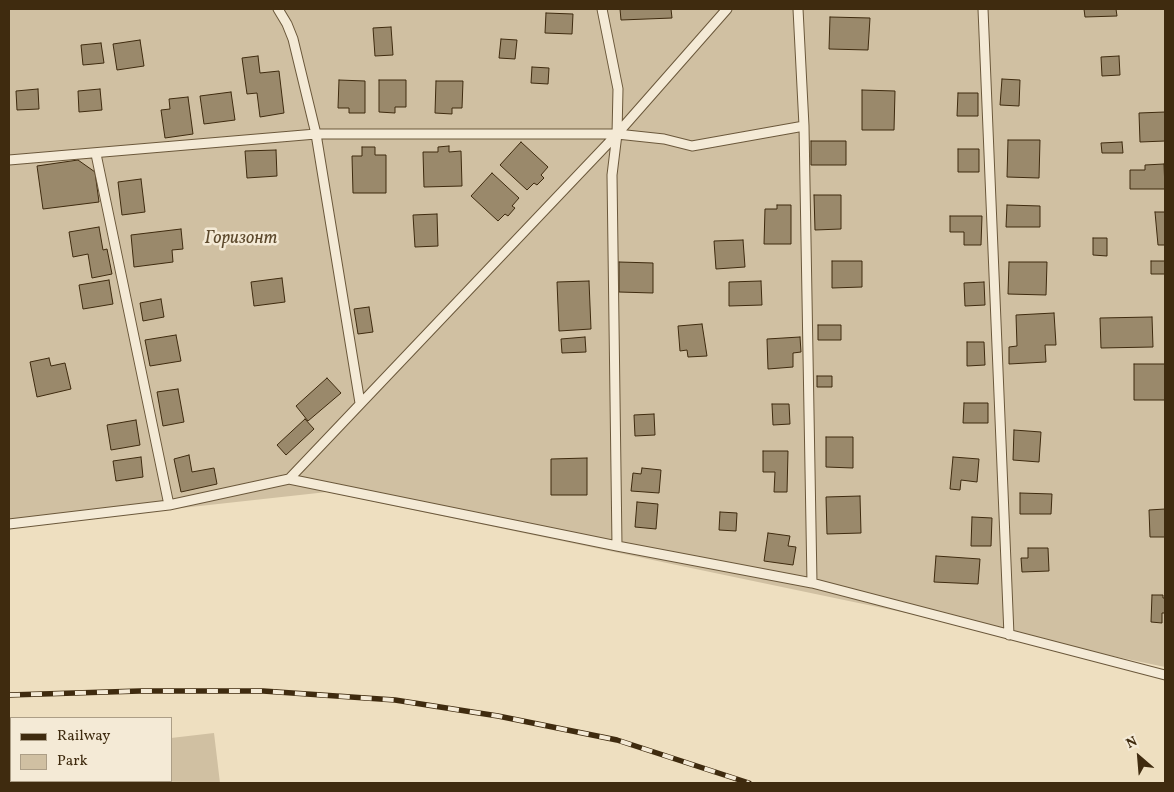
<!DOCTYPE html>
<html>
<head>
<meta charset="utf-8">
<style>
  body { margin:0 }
  #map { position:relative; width:1174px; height:792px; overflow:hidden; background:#eedfc0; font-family:Vollkorn,serif }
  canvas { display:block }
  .frame { position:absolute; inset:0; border:10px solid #3f2b0f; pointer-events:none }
  .legend { position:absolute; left:10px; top:717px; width:162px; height:65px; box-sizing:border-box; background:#f4ead6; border:1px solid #ac9e86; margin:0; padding:6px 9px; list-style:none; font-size:15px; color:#3f2b0f }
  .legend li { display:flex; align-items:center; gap:10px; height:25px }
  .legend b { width:25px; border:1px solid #ac9e86 }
  .north { position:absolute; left:1114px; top:732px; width:50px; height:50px; -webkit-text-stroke:4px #f4ead6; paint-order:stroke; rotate:333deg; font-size:14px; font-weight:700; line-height:20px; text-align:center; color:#3f2b0f }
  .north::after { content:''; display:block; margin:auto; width:18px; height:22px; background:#3f2b0f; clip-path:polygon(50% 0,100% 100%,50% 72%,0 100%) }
</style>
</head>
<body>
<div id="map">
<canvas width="1174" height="792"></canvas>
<div class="frame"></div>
<ul class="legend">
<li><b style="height:6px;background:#3f2b0f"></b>Railway</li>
<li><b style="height:14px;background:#d0c0a2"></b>Park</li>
</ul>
<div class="north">N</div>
</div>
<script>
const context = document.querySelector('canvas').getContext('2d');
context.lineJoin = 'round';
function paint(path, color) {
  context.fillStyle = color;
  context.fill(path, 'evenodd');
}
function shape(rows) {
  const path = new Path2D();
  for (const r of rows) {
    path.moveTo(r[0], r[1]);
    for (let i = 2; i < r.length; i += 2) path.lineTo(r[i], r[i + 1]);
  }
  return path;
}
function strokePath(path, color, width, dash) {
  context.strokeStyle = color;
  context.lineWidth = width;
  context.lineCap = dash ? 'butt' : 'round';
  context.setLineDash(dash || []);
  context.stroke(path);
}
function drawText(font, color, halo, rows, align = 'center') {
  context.font = font + ' Vollkorn,serif';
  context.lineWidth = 5;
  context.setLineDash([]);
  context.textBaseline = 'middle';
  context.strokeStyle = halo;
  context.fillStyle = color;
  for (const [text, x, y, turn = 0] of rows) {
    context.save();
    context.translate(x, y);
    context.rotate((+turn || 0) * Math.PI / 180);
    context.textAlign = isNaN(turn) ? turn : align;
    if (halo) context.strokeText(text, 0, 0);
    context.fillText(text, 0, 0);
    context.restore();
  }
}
const green = shape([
  [9,9,1165,9,1165,667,327,492,9,527],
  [214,733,220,783,9,783,9,756,11,756,11,781,171,781,171,738]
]);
const building = shape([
  [620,9,671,9,672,18,621,20,620,9],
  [1084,9,1116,9,1117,16,1085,17,1084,9],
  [546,13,573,14,572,34,545,33,546,13],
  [830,17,870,18,868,50,829,49,830,17],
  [391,27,393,55,375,56,373,28,391,27],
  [501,39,517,40,515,59,499,58,501,39],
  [140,40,144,66,117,70,113,44,140,40],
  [101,43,104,63,83,65,81,45,101,43],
  [258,56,260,73,279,71,284,113,260,117,257,93,247,94,242,58,258,56],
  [1119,56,1120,75,1102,76,1101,57,1119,56],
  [532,67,549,68,548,84,531,83,532,67],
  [1002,79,1020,80,1019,106,1000,105,1002,79],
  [339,80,365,81,365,113,349,113,349,108,338,108,339,80],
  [379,80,406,80,406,107,395,107,395,113,379,112,379,80],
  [436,81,463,81,462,108,452,108,452,114,435,113,436,81],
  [38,89,39,109,17,110,16,91,38,89],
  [100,89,102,110,79,112,78,91,100,89],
  [862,90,895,91,894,130,862,130,862,90],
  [231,92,235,120,204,124,200,96,231,92],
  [958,93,978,93,978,116,957,116,958,93],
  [188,97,193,134,165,138,161,110,170,109,169,99,188,97],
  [1165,112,1165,141,1140,142,1139,113,1165,112],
  [1008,140,1040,140,1039,178,1007,177,1008,140],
  [811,141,846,141,846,165,811,165,811,141],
  [521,142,548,167,541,175,544,178,537,185,534,183,527,190,500,165,521,142],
  [1122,142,1123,153,1102,153,1101,143,1122,142],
  [449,146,449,152,461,151,462,186,424,187,423,152,438,152,438,147,449,146],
  [362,147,375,147,375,155,386,155,386,193,353,193,352,156,362,156,362,147],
  [958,149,979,149,979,172,958,172,958,149],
  [276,150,277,176,247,178,245,151,276,150],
  [78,160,95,172,99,202,43,209,37,166,78,160],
  [1164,164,1165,189,1130,189,1130,170,1145,170,1145,165,1164,164],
  [492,173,519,198,512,206,515,208,508,216,505,214,498,221,471,196,492,173],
  [141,179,145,212,122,215,118,182,141,179],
  [814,195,841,195,841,229,815,230,814,195],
  [777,205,791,205,791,244,764,244,765,209,777,209,777,205],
  [1007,205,1040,206,1040,227,1006,227,1007,205],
  [1155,212,1165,212,1165,245,1158,245,1155,212],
  [437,214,438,246,415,247,413,215,437,214],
  [950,216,982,216,981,245,964,245,964,232,950,232,950,216],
  [99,227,103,250,107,249,112,274,92,278,88,254,73,257,69,232,99,227],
  [181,229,183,249,172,250,173,262,134,267,131,235,181,229],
  [1093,238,1107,238,1107,256,1093,255,1093,238],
  [743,240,745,267,716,269,714,241,743,240],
  [832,261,862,261,862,287,832,288,832,261],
  [1151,261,1165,261,1165,274,1151,274,1151,261],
  [619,262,653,263,653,293,619,292,619,262],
  [1009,262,1047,262,1046,295,1008,294,1009,262],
  [282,278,285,302,254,306,251,282,282,278],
  [109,280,113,304,83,309,79,285,109,280],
  [589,281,591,329,559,331,557,282,589,281],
  [761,281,762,305,729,306,729,282,761,281],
  [984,282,985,305,965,306,964,283,984,282],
  [161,299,164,317,143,321,140,303,161,299],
  [369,307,373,332,358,334,354,309,369,307],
  [1054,313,1056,345,1045,345,1046,362,1009,364,1009,347,1017,346,1016,315,1054,313],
  [1152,317,1153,347,1101,348,1100,318,1152,317],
  [702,324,707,356,688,357,687,350,680,351,678,326,702,324],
  [818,325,841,325,841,340,818,340,818,325],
  [176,335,181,361,150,366,145,340,176,335],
  [585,337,586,352,562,353,561,339,585,337],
  [800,337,801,352,793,353,793,367,768,369,767,339,800,337],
  [967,342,984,342,985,365,967,366,967,342],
  [49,358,51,366,65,363,71,389,37,397,30,362,49,358],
  [1134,364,1165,364,1165,400,1134,400,1134,364],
  [817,376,832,376,832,387,817,387,817,376],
  [327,378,341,393,308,421,296,406,327,378],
  [178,389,184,422,163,426,157,392,178,389],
  [964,403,988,403,988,423,963,423,964,403],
  [772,404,789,404,790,424,773,425,772,404],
  [654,414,655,435,635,436,634,415,654,414],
  [305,419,314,429,286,455,277,445,305,419],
  [136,420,140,445,111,450,107,425,136,420],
  [1014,430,1041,432,1039,462,1013,460,1014,430],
  [826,437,853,437,853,468,826,467,826,437],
  [763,451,788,451,787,492,774,492,775,472,763,472,763,451],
  [189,455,192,472,214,468,217,484,181,492,174,459,189,455],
  [141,457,143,477,116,481,113,461,141,457],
  [953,457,979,459,977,482,961,480,960,490,950,489,953,457],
  [587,458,587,495,551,495,551,459,587,458],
  [642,468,661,470,659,493,631,491,633,473,641,474,642,468],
  [1020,493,1052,494,1051,514,1020,514,1020,493],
  [860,496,861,533,827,534,826,497,860,496],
  [637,502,658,504,656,529,635,527,637,502],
  [1165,509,1165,537,1150,537,1149,510,1165,509],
  [720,512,737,513,736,531,719,530,720,512],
  [972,517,992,518,991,546,971,546,972,517],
  [768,533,790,536,788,546,796,547,793,565,764,561,768,533],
  [1028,548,1048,548,1049,571,1022,572,1021,558,1028,558,1028,548],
  [936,556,980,559,978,584,934,582,936,556],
  [1152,595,1163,595,1163,598,1165,598,1165,613,1162,613,1162,623,1151,622,1152,595]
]);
const lane = shape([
  [278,9,287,24,293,39,316,134,360,403],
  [602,9,618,89,617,134,612,175,617,546],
  [798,9,804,126,812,583],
  [983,9,1009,635],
  [96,154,169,505],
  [9,160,316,134,617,134,664,139,692,146,804,126],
  [289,479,617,546,812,583,1165,675],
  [9,524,169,505,289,479,617,134,727,9]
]);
const rail = shape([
  [9,695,140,691,263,691,395,700,498,716,617,740,749,783]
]);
const parkNames = [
  ["Горизонт",241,240]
];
paint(green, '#d0c0a2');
paint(building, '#9a896b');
strokePath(building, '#3f2b0f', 1);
strokePath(lane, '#6b583b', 11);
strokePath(lane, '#f4ead6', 9);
strokePath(rail, '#3f2b0f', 5.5);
strokePath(rail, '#f4ead6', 4, [11]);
drawText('italic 18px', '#5c492c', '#f4ead6', parkNames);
</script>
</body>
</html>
